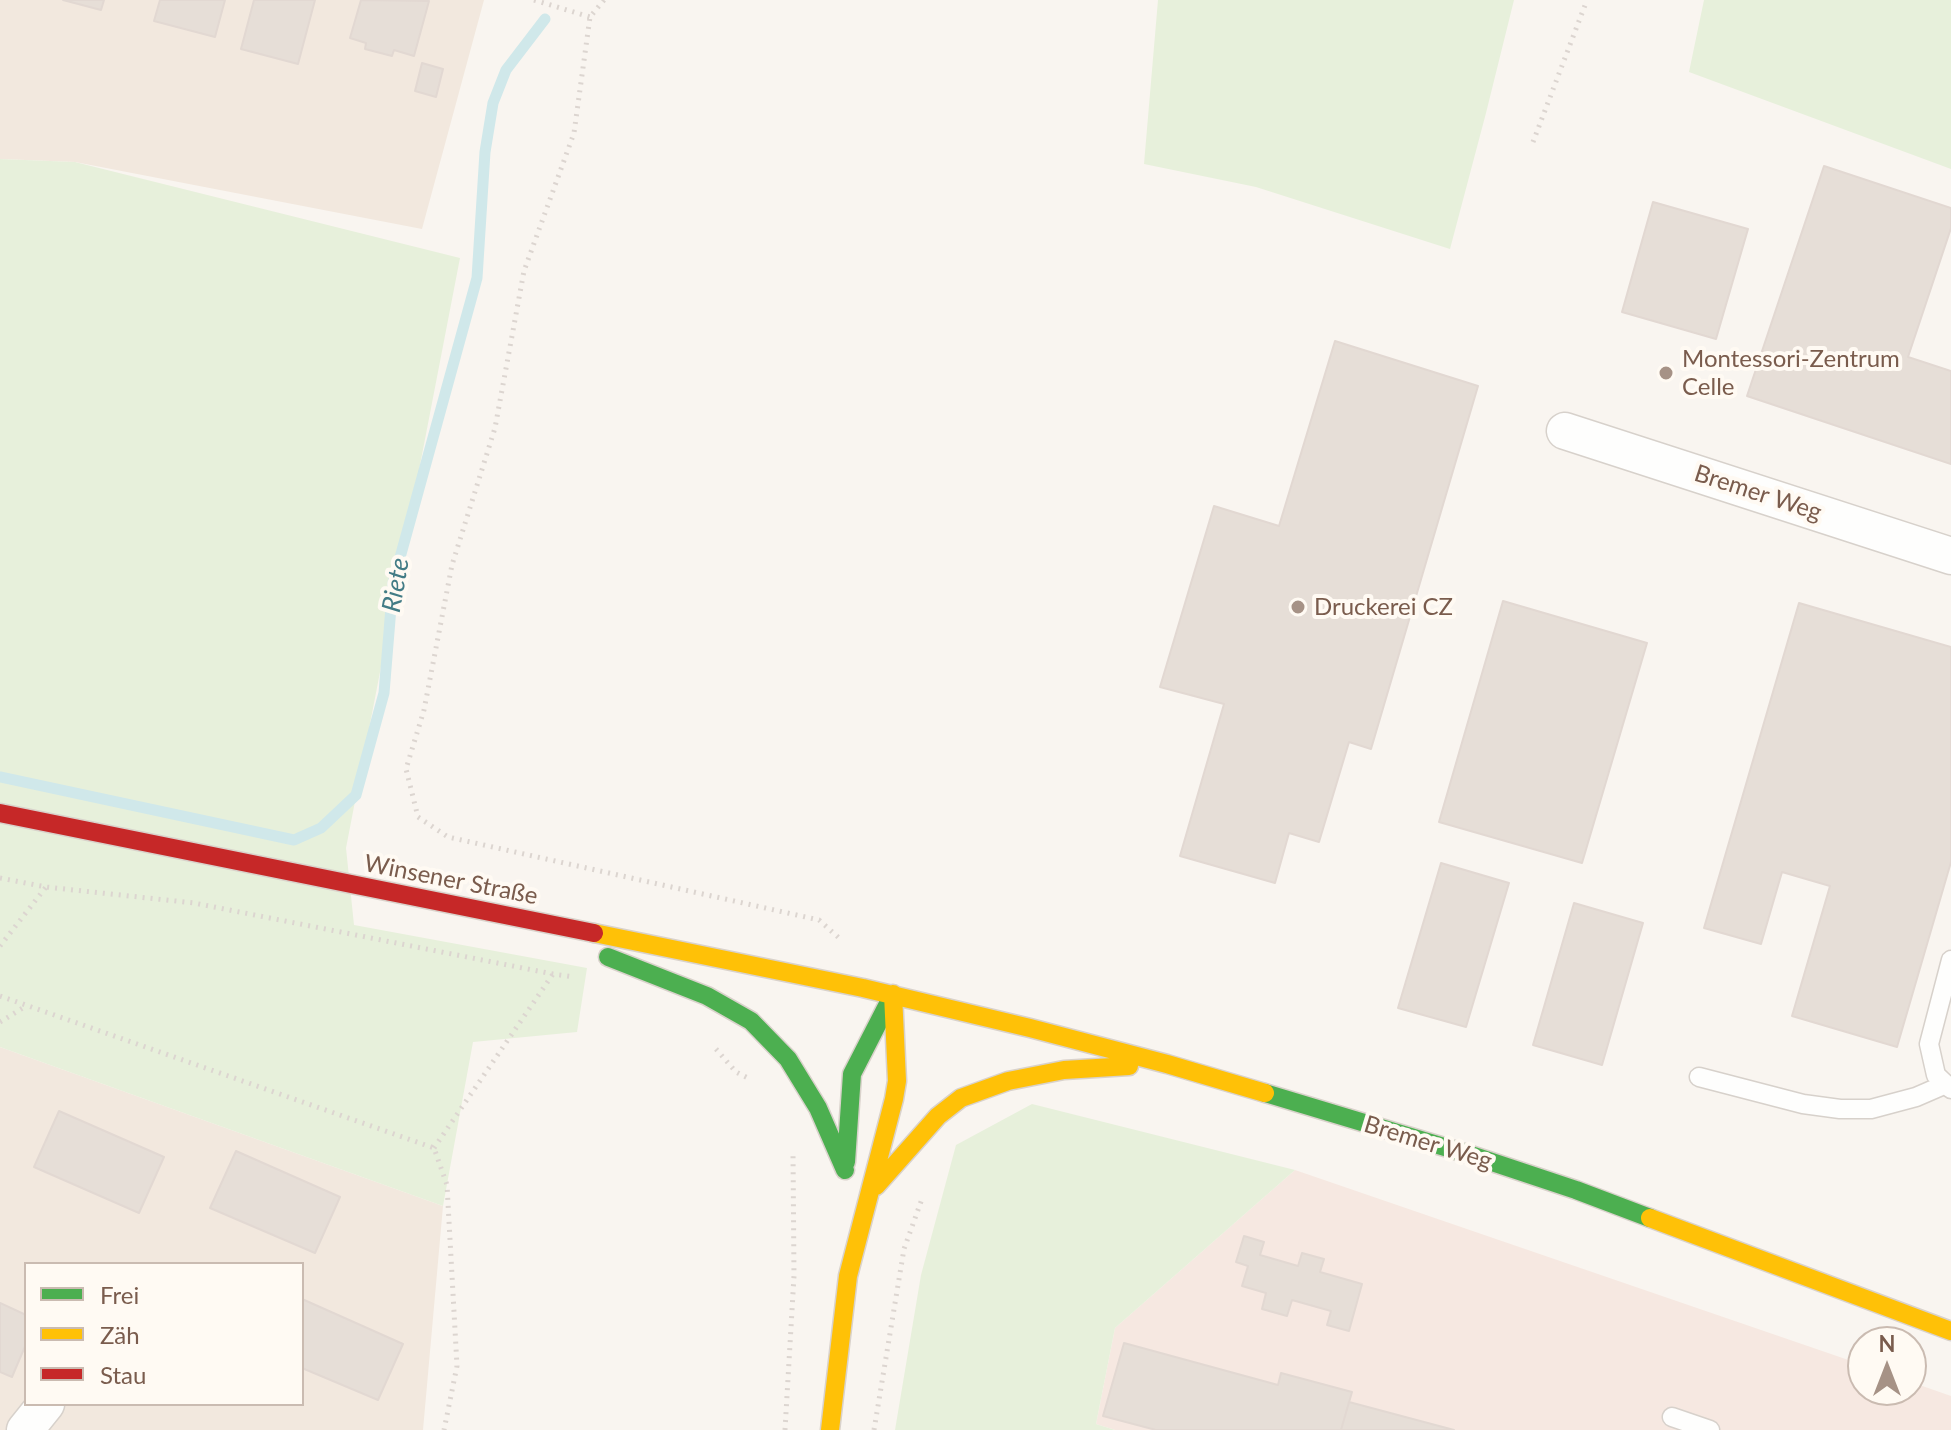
<!DOCTYPE html>
<html>
<head>
<meta charset="utf-8">
<style>
  body { margin:0 }
  #map { position:relative; width:1951px; height:1430px; overflow:hidden; background:#f9f5f0; font-family:Lato,sans-serif }
  canvas { display:block }
  .legend { position:absolute; left:24px; top:1262px; width:280px; height:144px; box-sizing:border-box; background:#fffaf3; border:2px solid #cabbb1; margin:0; padding:10px 14px; list-style:none; font-size:24px; color:#7a5c4d }
  .legend li { display:flex; align-items:center; gap:16px; height:40px }
  .legend b { width:40px; border:2px solid #cabbb1 }
  .north { position:absolute; left:1847px; top:1326px; width:80px; height:80px; box-sizing:border-box; background:#fffaf3; border:2px solid #cabbb1; border-radius:50%; rotate:0deg; font-size:22px; font-weight:700; line-height:32px; text-align:center; color:#7a5c4d }
  .north::after { content:''; display:block; margin:auto; width:28px; height:36px; background:#a69286; clip-path:polygon(50% 0,100% 100%,50% 72%,0 100%) }
</style>
</head>
<body>
<div id="map">
<canvas width="1951" height="1430"></canvas>
<ul class="legend">
<li><b style="height:10px;background:#4caf50"></b>Frei</li>
<li><b style="height:10px;background:#ffc107"></b>Zäh</li>
<li><b style="height:10px;background:#c62828"></b>Stau</li>
</ul>
<div class="north">N</div>
</div>
<script>
const context = document.querySelector('canvas').getContext('2d');
context.lineJoin = 'round';
function paint(path, color) {
  context.fillStyle = color;
  context.fill(path, 'evenodd');
}
function shape(rows) {
  const path = new Path2D();
  for (const r of rows) {
    path.moveTo(r[0], r[1]);
    for (let i = 2; i < r.length; i += 2) path.lineTo(r[i], r[i + 1]);
  }
  return path;
}
function strokePath(path, color, width, dash) {
  context.strokeStyle = color;
  context.lineWidth = width;
  context.lineCap = dash ? 'butt' : 'round';
  context.setLineDash(dash || []);
  context.stroke(path);
}
function drawText(font, color, halo, rows, align = 'center') {
  context.font = font + ' Lato,sans-serif';
  context.lineWidth = 8;
  context.setLineDash([]);
  context.textBaseline = 'middle';
  context.strokeStyle = halo;
  context.fillStyle = color;
  for (const [text, x, y, turn = 0] of rows) {
    context.save();
    context.translate(x, y);
    context.rotate((+turn || 0) * Math.PI / 180);
    context.textAlign = isNaN(turn) ? turn : align;
    if (halo) context.strokeText(text, 0, 0);
    context.fillText(text, 0, 0);
    context.restore();
  }
}
const residential = shape([
  [0,0,484,0,422,229,75,162,0,159],
  [0,1047,443,1206,423,1430,0,1430],
  [26,1264,302,1264,302,1404,26,1404]
]);
const commercial = shape([
  [1295,1170,1863,1365,1863,1390,1911,1390,1911,1382,1951,1396,1951,1430,1115,1430,1096,1424,1115,1328]
]);
const green = shape([
  [1158,0,1514,0,1486,113,1450,249,1256,187,1144,164],
  [1704,0,1951,0,1951,169,1689,72],
  [0,159,75,162,460,258,346,848,354,925,587,968,577,1032,473,1042,443,1206,0,1047],
  [1032,1104,1295,1170,1115,1328,1096,1424,1115,1430,895,1430,921,1275,956,1145]
]);
const stream = shape([
  [0,777,294,840,321,828,356,795,384,693,393,583,477,278,485,152,493,103,506,70,545,19]
]);
const building = shape([
  [63,0,104,0,101,10,63,0],
  [160,0,225,0,215,37,154,21,160,0],
  [254,0,315,0,298,64,241,49,254,0],
  [361,0,429,1,414,56,394,50,392,56,365,49,366,43,350,38,361,0],
  [422,63,443,69,436,97,415,91,422,63],
  [1824,166,1951,208,1951,228,1908,357,1951,371,1951,464,1747,396,1824,166],
  [1653,202,1748,229,1716,339,1622,312,1653,202],
  [1335,341,1478,386,1371,749,1349,742,1319,842,1289,833,1275,883,1180,856,1224,704,1160,687,1214,506,1279,526,1335,341],
  [1503,601,1647,643,1582,863,1439,822,1503,601],
  [1799,603,1951,647,1951,862,1897,1047,1792,1016,1830,886,1782,872,1761,944,1704,928,1799,603],
  [1441,863,1509,883,1466,1027,1398,1008,1441,863],
  [1574,903,1643,923,1602,1065,1533,1045,1574,903],
  [59,1111,164,1157,139,1213,34,1167,59,1111],
  [236,1151,340,1197,315,1253,210,1208,236,1151],
  [1244,1236,1264,1242,1260,1255,1298,1266,1302,1253,1324,1259,1320,1272,1362,1284,1349,1331,1327,1325,1331,1311,1292,1300,1287,1316,1262,1309,1266,1293,1242,1286,1248,1266,1236,1262,1244,1236],
  [302,1299,403,1344,378,1400,302,1368,302,1299],
  [0,1303,26,1315,26,1344,12,1377,0,1372,0,1303],
  [1124,1343,1278,1385,1281,1373,1352,1392,1341,1430,1156,1430,1103,1416,1124,1343],
  [1349,1402,1454,1430,1341,1430,1349,1402]
]);
const path = shape([
  [534,0,590,17],
  [604,0,590,17,574,133,524,271,495,428,452,565,424,710,406,769,418,817,448,837,819,920,839,938,838,942],
  [1533,142,1587,0],
  [0,878,46,887,194,903,553,974,574,977],
  [0,946,46,887],
  [0,996,434,1148,447,1185,457,1366,444,1430],
  [0,1022,26,1006],
  [716,1049,736,1072,750,1079],
  [434,1148,553,974],
  [785,1430,794,1276,793,1153],
  [874,1430,904,1249,923,1196]
]);
const lane = shape([
  [1951,960,1929,1044,1936,1075,1951,1089],
  [1699,1077,1803,1104,1840,1109,1871,1109,1916,1097,1946,1084],
  [1672,1417,1710,1430]
]);
const street = shape([
  [1565,431,1951,556],
  [25,1430,46,1404]
]);
const fast = shape([
  [608,957,707,996,751,1021,788,1059,818,1108,845,1170],
  [1265,1093,1471,1155,1576,1190,1650,1218],
  [846,1162,852,1074,892,996]
]);
const slow = shape([
  [594,933,863,988,1030,1028,1167,1064,1265,1093],
  [876,1186,938,1116,961,1098,1008,1081,1064,1070,1129,1066],
  [1650,1218,1951,1331],
  [830,1430,848,1276,894,1099,897,1081,893,994]
]);
const jam = shape([
  [0,813,594,933]
]);
const markers = [
  [1666,373,8,"#a69286"],
  [1298,607,8,"#a69286"]
];
const poiNames = [
  ["Montessori-Zentrum",1682,359],
  ["Celle",1682,387],
  ["Druckerei CZ",1314,607]
];
const streetNames = [
  ["Bremer Weg",1758,493,18],
  ["Winsener Straße",451,880,11],
  ["Bremer Weg",1428,1143,17]
];
const waterNames = [
  ["Riete",396,585,-80]
];
paint(residential, '#f2e8de');
paint(commercial, '#f6e8e1');
paint(green, '#e7f0db');
strokePath(stream, '#d0e8ea', 11);
paint(building, '#e6ded7');
strokePath(building, '#e2d8d2', 2);
strokePath(lane, '#d7d1cb', 21);
strokePath(street, '#d7d1cb', 39);
strokePath(fast, '#d9d2cb', 21);
strokePath(slow, '#d9d2cb', 21);
strokePath(jam, '#d9d2cb', 21);
strokePath(path, '#dcd5d0', 5, [2, 6]);
strokePath(lane, '#fefefd', 18);
strokePath(street, '#fefefd', 36);
strokePath(fast, '#4caf50', 18);
strokePath(slow, '#ffc107', 18);
strokePath(jam, '#c62828', 18);
for (const [x, y, r, color] of markers) {
  const dot = new Path2D();
  dot.arc(x, y, r, 0, 2 * Math.PI);
  context.fillStyle = color;
  context.fill(dot);
  strokePath(dot, '#fffaf3', 3);
}
drawText('24px', '#7a5c4d', '#fffaf3', poiNames, 'left');
drawText('24px', '#7a5c4d', '#fffaf3', streetNames);
drawText('italic 26px', '#437c86', '#fffaf3', waterNames);
</script>
</body>
</html>
